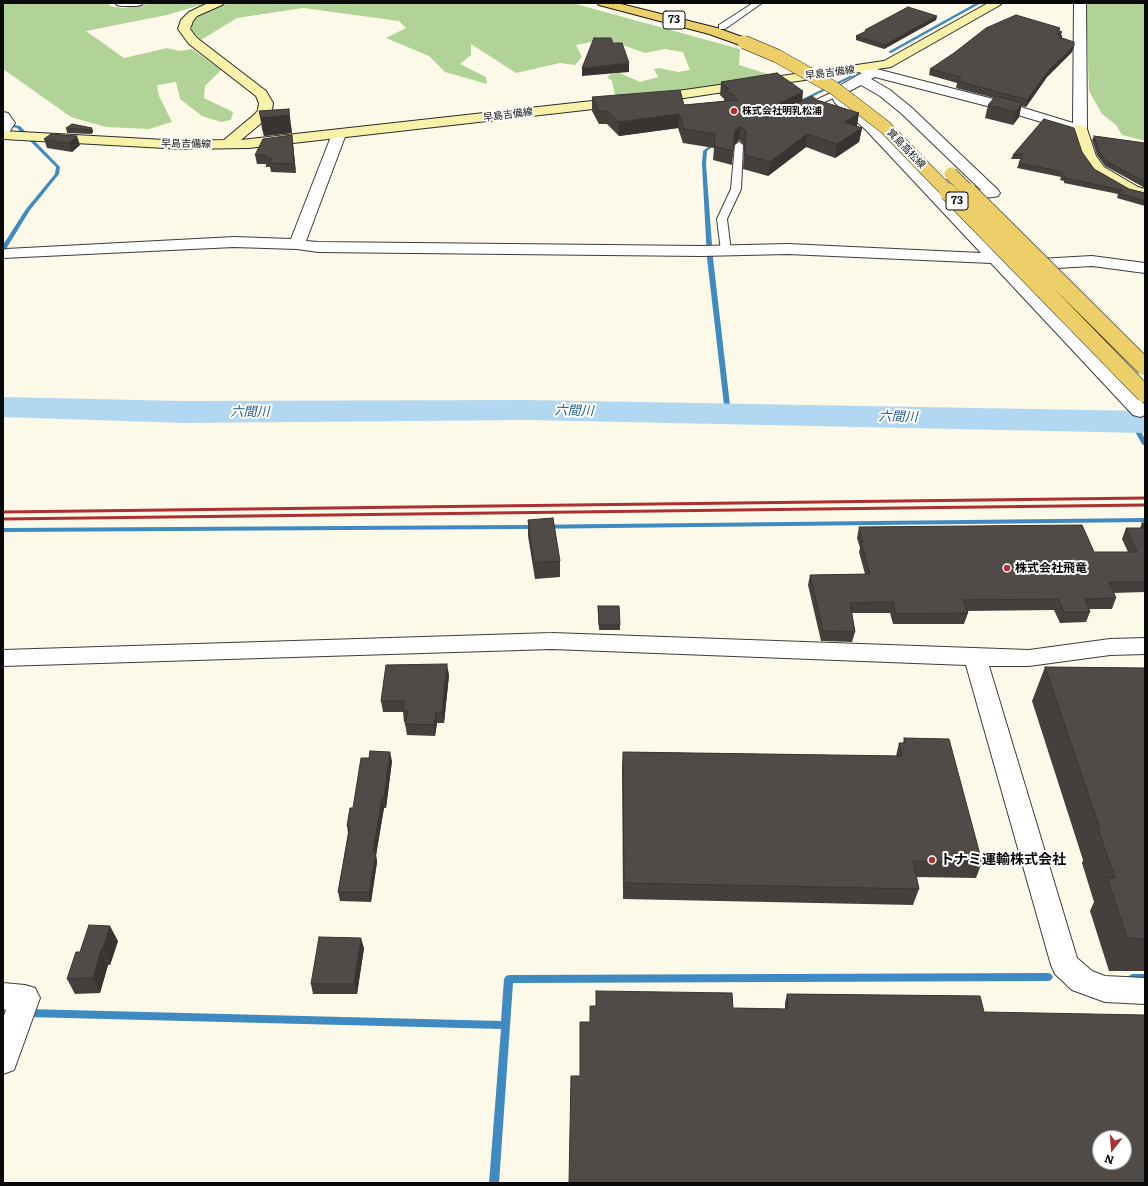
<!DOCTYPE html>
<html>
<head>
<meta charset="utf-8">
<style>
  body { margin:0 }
  #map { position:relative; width:1148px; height:1186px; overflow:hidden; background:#fdf9e8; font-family:Literata,serif }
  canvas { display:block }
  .frame { position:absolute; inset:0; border:4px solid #0a0a0a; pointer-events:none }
  .north { position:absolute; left:1092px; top:1130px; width:40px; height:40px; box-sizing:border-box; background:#fff; border:1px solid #9d9d9d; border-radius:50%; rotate:197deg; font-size:11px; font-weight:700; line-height:16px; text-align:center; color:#0a0a0a }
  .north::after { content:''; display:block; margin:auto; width:14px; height:18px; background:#ac2f32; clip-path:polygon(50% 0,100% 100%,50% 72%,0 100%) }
</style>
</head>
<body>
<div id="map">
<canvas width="1148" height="1186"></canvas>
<div class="frame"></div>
<div class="north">N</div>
</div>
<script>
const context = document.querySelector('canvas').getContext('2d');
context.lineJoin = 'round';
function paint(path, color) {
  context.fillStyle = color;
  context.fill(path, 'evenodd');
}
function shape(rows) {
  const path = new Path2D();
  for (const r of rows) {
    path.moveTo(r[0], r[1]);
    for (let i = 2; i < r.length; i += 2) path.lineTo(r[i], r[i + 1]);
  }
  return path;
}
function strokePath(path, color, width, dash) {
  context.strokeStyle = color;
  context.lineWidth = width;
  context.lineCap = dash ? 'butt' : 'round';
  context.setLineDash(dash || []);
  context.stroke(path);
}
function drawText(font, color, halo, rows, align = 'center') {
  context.font = font + ' Literata,"Noto Sans JP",serif';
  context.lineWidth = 4;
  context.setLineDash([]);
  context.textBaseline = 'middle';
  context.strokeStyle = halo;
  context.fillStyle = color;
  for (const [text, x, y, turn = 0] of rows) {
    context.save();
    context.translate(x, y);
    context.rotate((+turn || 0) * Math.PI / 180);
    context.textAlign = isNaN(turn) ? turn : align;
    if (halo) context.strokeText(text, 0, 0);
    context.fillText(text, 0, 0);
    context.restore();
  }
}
const forest = shape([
  [3,3,109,3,110,6,123,8,154,3,207,3,167,15,86,31,124,58,167,48,179,51,192,49,221,70,205,86,204,98,233,112,231,120,221,122,202,116,180,99,176,82,157,85,159,96,172,122,149,129,106,127,71,117,3,69],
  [230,3,572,3,740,49,739,65,771,75,657,95,616,99,612,81,607,77,611,74,620,73,640,82,658,77,654,69,659,68,678,72,690,70,683,52,665,49,645,53,606,39,576,45,582,57,575,65,560,63,516,73,471,44,471,55,460,64,486,77,487,84,445,72,429,56,386,38,406,28,399,21,303,8,237,18,201,40,192,30,192,22,200,15,212,8],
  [1086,3,1145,3,1145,141,1122,135,1116,125,1102,114,1089,91]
]);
const stream = shape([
  [976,3,981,3,891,53,888,52,976,3],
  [856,73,859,74,795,105,792,104,856,73],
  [3,123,20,126,60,167,59,174,30,210,6,249,3,251,3,245,26,209,55,174,56,167,17,128,3,125,3,123],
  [715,141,719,142,707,151,706,164,713,258,731,414,728,416,725,414,707,258,702,164,703,151,715,141],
  [1132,419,1135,421,1145,439,1145,446,1142,444,1129,421,1132,419],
  [1145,518,1145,522,520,529,3,532,3,528,520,525,1145,518],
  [1048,973,1051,974,1053,977,1051,980,1048,981,513,983,499,1183,489,1183,501,1029,27,1017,24,1016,22,1013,24,1010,27,1009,501,1021,504,979,506,976,509,975,1048,973],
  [1133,974,1145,974,1145,982,1133,982,1130,981,1128,978,1130,975,1133,974]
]);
const river = shape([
  [3,397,184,401,527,400,1145,411,1145,433,527,420,184,423,3,417,3,397]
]);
const lane = shape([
  [753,3,762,3,725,29,719,29,719,25,753,3],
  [837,90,840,91,841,93,840,95,804,111,801,112,797,109,837,90],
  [739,142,743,145,741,189,727,219,731,251,726,254,721,251,717,219,731,189,735,145,739,142]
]);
const street = shape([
  [115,3,143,3,141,5,137,6,121,6,117,5,115,3],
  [1074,3,1086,3,1087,129,1085,132,1080,133,1075,132,991,107,875,77,871,79,890,90,912,108,998,190,1000,193,998,196,993,197,953,201,949,200,1000,254,1039,259,1092,256,1145,263,1145,273,1092,266,1039,269,1011,265,1145,405,1145,415,1140,417,1133,415,991,263,788,254,701,256,318,252,297,249,234,247,3,258,3,250,6,249,234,237,291,239,332,134,334,131,339,130,344,131,346,134,306,241,318,242,701,246,788,244,981,253,866,130,835,103,830,93,832,90,862,73,857,72,855,69,857,66,861,65,1001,101,1073,123,1074,3],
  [861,85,880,96,902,114,981,190,953,193,948,194,946,197,876,124,846,98,844,94,861,85],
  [3,112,8,113,15,123,8,134,3,135,3,112],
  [552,633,1029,650,1110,639,1145,638,1145,654,1110,655,1029,666,989,666,1077,958,1092,971,1105,976,1145,978,1145,1004,1105,1002,1072,990,1055,974,1051,965,966,665,552,649,3,666,3,650,552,633],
  [3,983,25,985,35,988,40,998,14,1070,3,1074,3,1018,6,1010,3,1009,3,983]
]);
const secondary = shape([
  [208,3,224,3,222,5,197,16,193,21,190,29,197,38,266,91,273,103,272,110,265,120,241,140,664,93,884,61,988,3,1002,3,1000,5,891,67,664,101,249,148,183,149,3,139,3,131,183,141,224,140,255,114,258,110,259,103,256,96,189,44,178,29,181,20,189,12,208,3],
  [1080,125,1085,126,1087,129,1096,156,1104,167,1138,187,1145,189,1145,197,1128,193,1094,173,1082,156,1073,129,1075,126,1080,125]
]);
const primary = shape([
  [597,3,617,3,717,28,748,39,750,42,748,45,740,45,709,34,599,5,597,3]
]);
const rail = shape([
  [3,512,1145,498],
  [3,519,1145,505]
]);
const primaryBridgeFar1 = shape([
  [744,42,777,56,834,88,885,127,949,193],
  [951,174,970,193]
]);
const primaryBridge = shape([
  [948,192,1145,394],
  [969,192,1145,367]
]);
const wall = shape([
  [937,16,936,20,884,49,856,40,856,36,865,32,865,30],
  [1059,31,1061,35,1062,36,1062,38,1074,46,1072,52,1047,77,1026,107,1021,106,1019,117,1013,125,985,118,988,105,994,98,956,88,957,83,929,75,930,69],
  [721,82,802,101,857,127,862,128,859,142,835,158,806,147,768,176,743,169,744,145,739,140,734,145,732,165,713,160,714,148,683,143,678,128,619,136,607,124,599,124,592,111,592,97,684,105,724,101,724,99,720,95],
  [259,111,291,127,292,133,264,136,262,129],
  [1044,119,1082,152,1094,169,1129,189,1145,193,1145,206,1117,198,1118,194,1064,183,1064,181,1060,180,1061,177,1017,168,1019,163,1021,159,1011,159,1013,155],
  [66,128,92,128,93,132,91,134,67,133],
  [292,135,296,173,271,172,270,167,266,167,266,164,257,164,255,155],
  [1094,136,1145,143,1145,188,1105,166,1097,155,1092,140],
  [44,139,80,145,72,152,47,148],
  [528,520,560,561,560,577,535,579,528,536],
  [1142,523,1145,523,1145,592,1113,593,1116,598,1112,609,1089,609,1090,612,1086,622,1060,623,1054,610,967,611,968,613,964,624,893,624,890,613,852,613,855,632,852,642,821,641,808,585,810,575,865,574,859,552,860,548,857,538,859,527,1094,552,1128,552,1122,539,1126,528,1140,528],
  [598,606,620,625,620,630,599,630],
  [1045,667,1145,668,1145,971,1109,971,1090,911,1094,902,1082,863,1083,860,1032,701],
  [449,675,444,723,437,723,435,736,407,735,405,724,406,722,404,722,403,712,383,712,381,701],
  [904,738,982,862,976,878,916,877,919,889,913,905,623,899,622,768,623,752,896,756,899,743,903,743],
  [392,761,386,808,384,808,376,855,377,862,371,902,340,901,338,892,348,833,347,826,353,808],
  [118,941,110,965,108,965,100,993,75,994,67,979,80,952],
  [364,948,357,994,313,994,311,984],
  [787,994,980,996,580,1076,590,1022,733,1008,785,1009,785,1003]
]);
const shadedWall = shape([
  [937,16,936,20,884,49,885,45],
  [1060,28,1059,33,1062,32,1060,37,1062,36,1061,42,1058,39,1057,30],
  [1074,46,1072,52,1047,77,1026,107,1027,100,1049,70],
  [629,63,629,72,582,76,582,68],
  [803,91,802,104,761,126,763,112],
  [1022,103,1019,117,1013,125,1016,112],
  [289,109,292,133,264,136,261,118],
  [859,113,857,127,844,122],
  [679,114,678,128,619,136,619,122],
  [740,127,739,140,734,145,735,131],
  [92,128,93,132,91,134,90,130],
  [862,128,859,142,835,158,837,144],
  [807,134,806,147,768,176,770,162],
  [292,135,293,145,296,173,294,164],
  [77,136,80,145,72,152,69,143],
  [447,664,449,675,444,723,442,712],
  [436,712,437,723,435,736,434,725],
  [390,752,392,761,386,808,384,798],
  [382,798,384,808,376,855,377,862,371,902,369,892,373,852],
  [110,926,118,941,110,965,102,950],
  [361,938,364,948,357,994,354,984],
  [101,950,108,965,100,993,93,978]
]);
const building = shape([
  [908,7,937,16,885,45,856,36,866,31,865,30,908,7],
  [1016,15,1060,28,1057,30,1062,32,1057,34,1062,36,1059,37,1074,42,1074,46,1049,70,1027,100,958,81,961,77,930,69,954,53,986,28,1016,15],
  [594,38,611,38,613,43,622,43,629,63,582,68,594,38],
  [777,73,803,91,763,112,763,115,767,118,812,96,817,100,859,113,844,122,862,128,837,144,807,134,770,162,745,155,746,131,740,127,735,131,733,151,714,146,715,134,684,129,679,114,619,122,607,111,599,111,592,97,680,90,684,105,738,100,725,89,729,89,721,82,777,73],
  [996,96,1022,103,1016,112,988,105,996,96],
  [289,109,289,115,261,118,259,111,289,109],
  [1044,119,1074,128,1082,152,1094,169,1129,189,1145,193,1145,201,1118,193,1122,190,1065,178,1066,177,1062,176,1063,172,1019,163,1023,154,1013,155,1044,119],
  [72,124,92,128,90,130,66,128,72,124],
  [51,134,77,136,69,143,44,139,51,134],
  [292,135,294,164,269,163,272,158,265,158,266,155,255,155,263,139,292,135],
  [1094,136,1145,143,1145,182,1106,161,1099,151,1094,136],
  [553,518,560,561,534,563,528,520,553,518],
  [1142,523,1145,523,1145,582,1109,582,1116,598,1085,599,1090,612,1064,612,1058,599,963,600,968,613,896,614,893,602,850,603,855,632,823,631,810,575,870,574,861,542,863,542,859,527,1082,525,1094,552,1137,552,1126,528,1144,528,1142,523],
  [598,606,619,606,620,625,599,625,598,606],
  [447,664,442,712,436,712,434,725,405,724,408,711,403,711,404,701,381,701,386,665,447,664],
  [1045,667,1145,668,1145,939,1127,938,1107,878,1115,878,1098,829,1100,829,1045,667],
  [904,738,949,739,982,862,913,861,919,889,624,883,623,752,902,756,899,743,905,743,904,738],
  [370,751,390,752,384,798,382,798,373,852,376,852,369,892,338,892,350,826,347,826,350,808,353,808,361,758,369,758,370,751],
  [89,925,110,926,102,950,101,950,93,978,67,979,76,952,80,952,89,925],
  [319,937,361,938,354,984,311,984,319,937],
  [596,991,732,993,733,1008,788,1009,787,994,980,996,984,1012,1145,1015,1145,1183,569,1183,571,1076,580,1076,580,1022,590,1022,590,1006,596,1006,596,991],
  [1100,1138,1124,1138,1124,1162,1100,1162,1100,1138]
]);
const markers = [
  [734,111,4,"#ac2f32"],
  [1007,568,4,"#ac2f32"],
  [932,860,4,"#ac2f32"]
];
const farStreetnames = [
  ["早島吉備線",830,73,-7],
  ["早島吉備線",508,115,-7],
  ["早島吉備線",186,144,1],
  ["箕島高松線",906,149,46]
];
const farPoinames = [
  ["株式会社明乳松浦",742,111]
];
const shields = [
  [674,20,22],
  [957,201,22]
];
const shieldNames = [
  ["73",674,20],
  ["73",957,201]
];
const poiNames = [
  ["株式会社飛竜",1015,568]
];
const waterNames = [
  ["六間川",574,411,1],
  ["六間川",250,412],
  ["六間川",898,417,1]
];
const nearPoinames = [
  ["トナミ運輸株式会社",940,860]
];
paint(forest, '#b1d397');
paint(stream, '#3f8ac0');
paint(river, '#b2d7f0');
strokePath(lane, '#3d3d3d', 2);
strokePath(street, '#3d3d3d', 2);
strokePath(secondary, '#2c2c2c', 2);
strokePath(primary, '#1b1b1b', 2);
paint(lane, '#fff');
paint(street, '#fff');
paint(secondary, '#f8f1a9');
paint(primary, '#eccf69');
strokePath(rail, '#ac2f32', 3);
strokePath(primaryBridgeFar1, '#1b1b1b', 14, []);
strokePath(primaryBridge, '#1b1b1b', 18, []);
strokePath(primaryBridgeFar1, '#eccf69', 13);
strokePath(primaryBridge, '#eccf69', 17);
paint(wall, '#46403d');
paint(shadedWall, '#393432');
paint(building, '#514b47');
strokePath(building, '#393432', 1);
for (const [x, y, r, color] of markers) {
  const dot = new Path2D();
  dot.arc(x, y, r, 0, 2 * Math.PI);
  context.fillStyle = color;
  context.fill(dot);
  strokePath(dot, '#fff', 1.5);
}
drawText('10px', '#0a0a0a', '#fff', farStreetnames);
drawText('bold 10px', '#0a0a0a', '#fff', farPoinames, 'left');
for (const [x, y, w] of shields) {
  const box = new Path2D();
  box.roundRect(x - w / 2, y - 9, w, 18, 3);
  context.fillStyle = '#fff';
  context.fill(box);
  strokePath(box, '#0a0a0a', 1);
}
drawText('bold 11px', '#0a0a0a', null, shieldNames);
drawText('bold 12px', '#0a0a0a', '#fff', poiNames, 'left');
drawText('italic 13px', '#1f5c8f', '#fff', waterNames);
drawText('bold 14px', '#0a0a0a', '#fff', nearPoinames, 'left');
</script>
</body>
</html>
